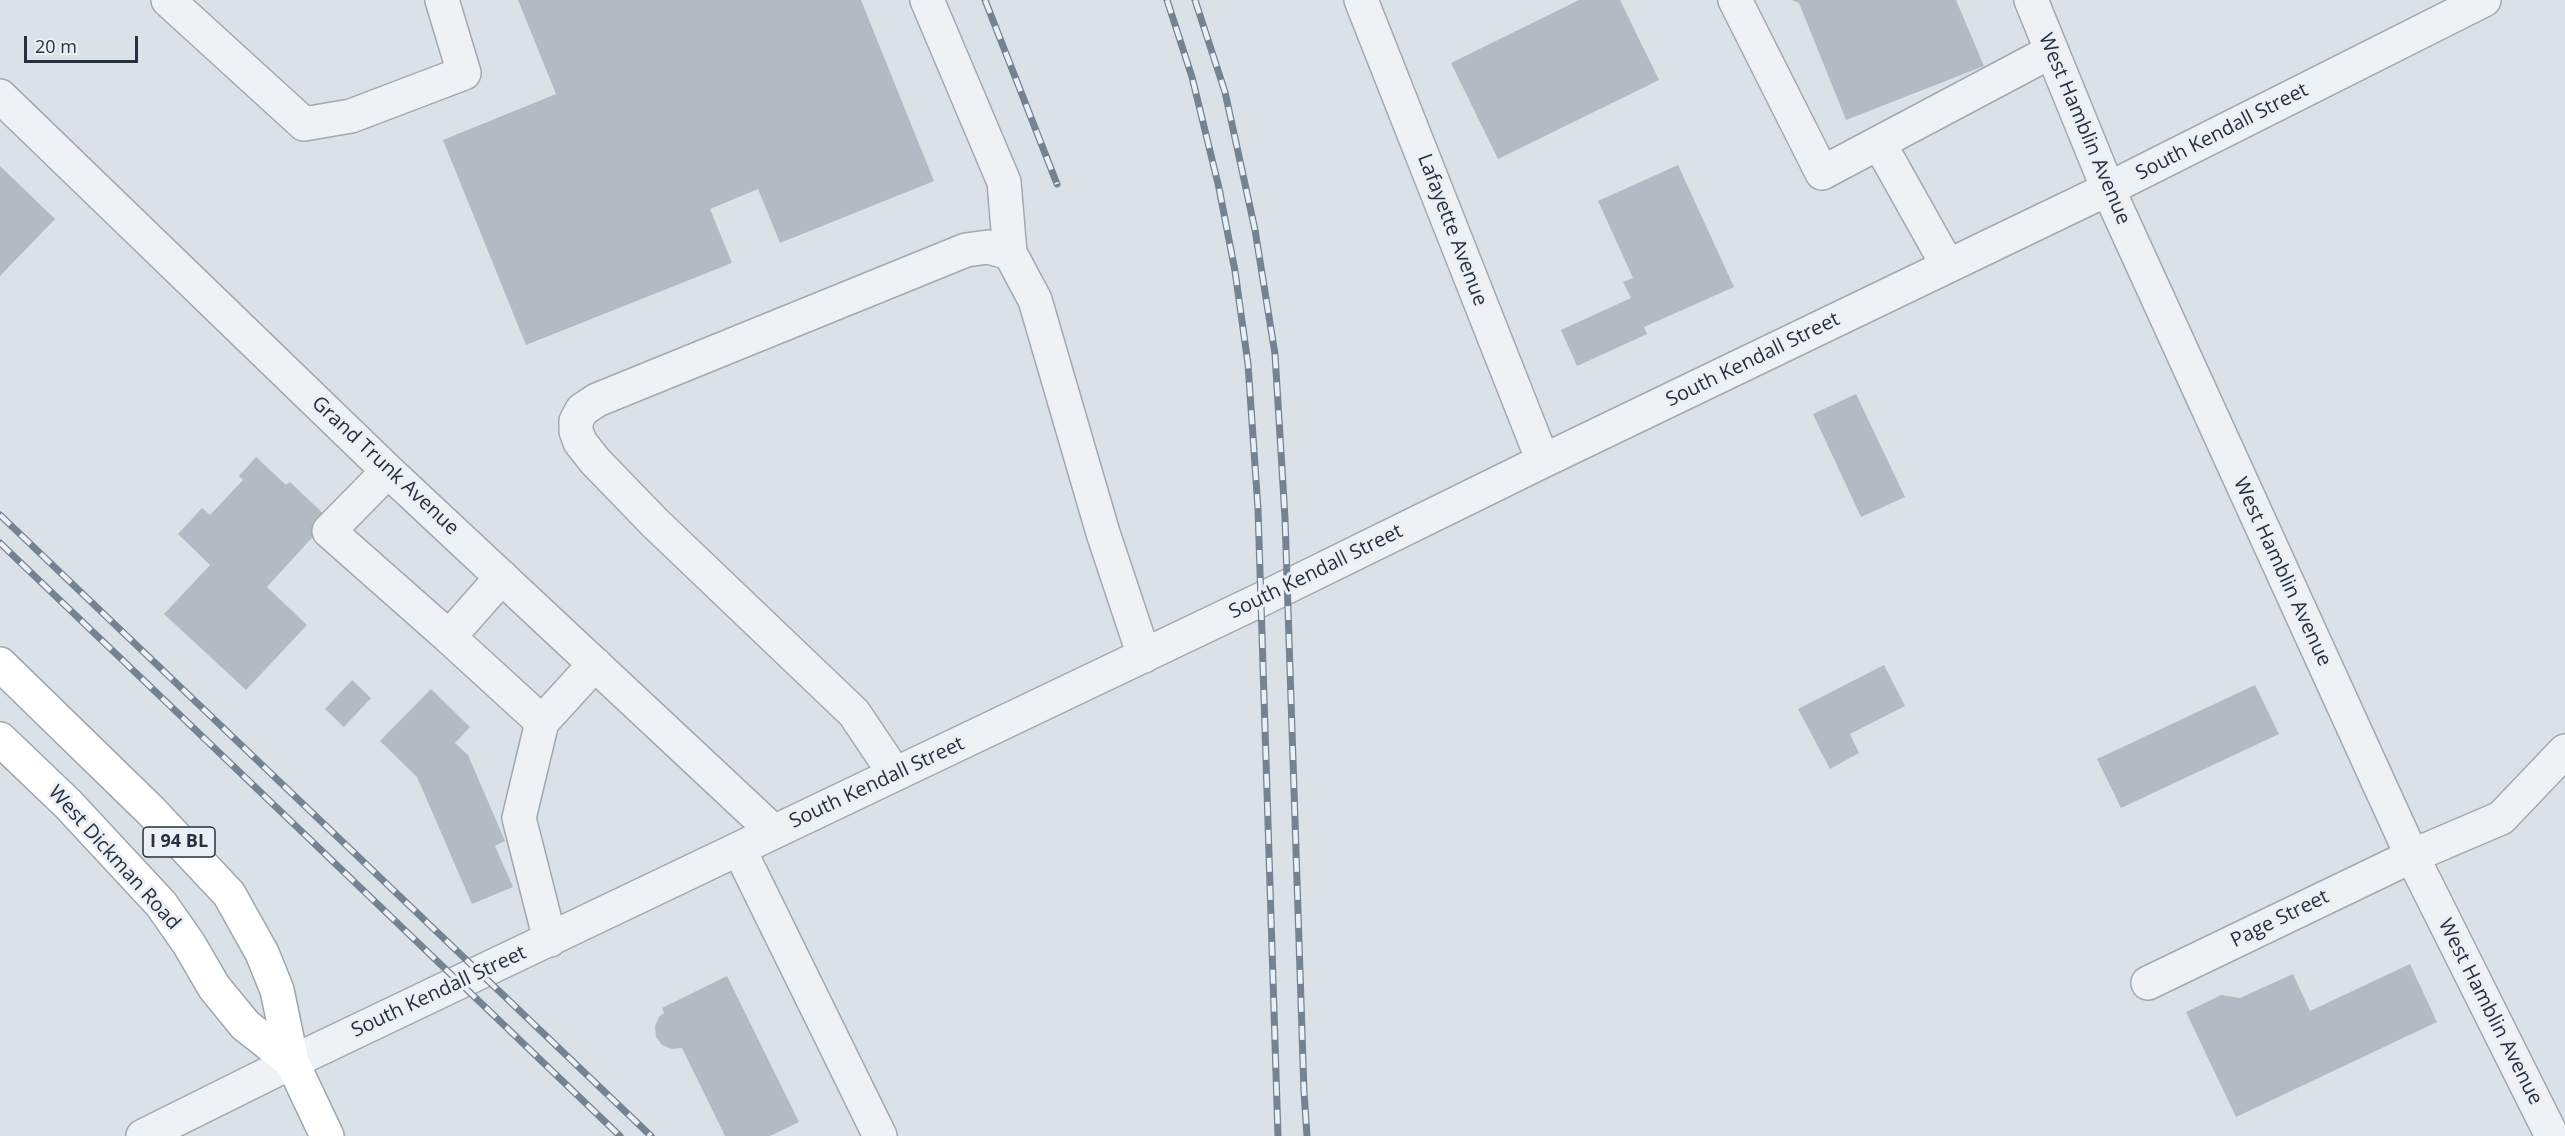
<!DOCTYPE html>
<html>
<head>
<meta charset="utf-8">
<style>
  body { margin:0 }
  #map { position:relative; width:2565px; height:1136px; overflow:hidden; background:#dbe2e7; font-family:"Open Sans",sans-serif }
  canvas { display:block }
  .scale { position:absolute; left:24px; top:36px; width:114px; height:27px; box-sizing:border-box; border:3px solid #25313e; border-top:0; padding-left:8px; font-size:18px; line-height:21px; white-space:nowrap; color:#25313e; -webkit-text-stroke:4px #ebf0f5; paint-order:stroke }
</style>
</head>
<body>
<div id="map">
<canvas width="2565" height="1136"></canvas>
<div class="scale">20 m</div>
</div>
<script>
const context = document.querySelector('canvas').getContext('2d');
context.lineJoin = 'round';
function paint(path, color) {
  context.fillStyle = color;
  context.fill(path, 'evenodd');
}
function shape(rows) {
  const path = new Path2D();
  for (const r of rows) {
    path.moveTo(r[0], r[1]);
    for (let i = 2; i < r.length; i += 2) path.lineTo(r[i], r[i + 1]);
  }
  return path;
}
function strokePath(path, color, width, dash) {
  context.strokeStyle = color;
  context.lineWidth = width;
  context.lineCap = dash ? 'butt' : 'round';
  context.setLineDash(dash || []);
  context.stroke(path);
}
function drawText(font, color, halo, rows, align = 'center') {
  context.font = font + ' "Open Sans",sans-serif';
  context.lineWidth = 6;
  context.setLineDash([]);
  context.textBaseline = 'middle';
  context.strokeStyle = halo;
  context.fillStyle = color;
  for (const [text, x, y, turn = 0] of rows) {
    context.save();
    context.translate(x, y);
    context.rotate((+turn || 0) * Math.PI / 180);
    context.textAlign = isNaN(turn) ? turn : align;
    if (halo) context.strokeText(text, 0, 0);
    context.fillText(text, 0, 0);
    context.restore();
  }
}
const building = shape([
  [518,0,861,0,934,181,780,243,758,189,710,209,732,263,526,345,443,140,556,94],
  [1579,0,1620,0,1659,80,1498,159,1451,63],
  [1792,0,1956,0,1984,66,1846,120,1799,3],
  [1678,165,1734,287,1644,327,1647,334,1577,366,1561,330,1631,298,1623,282,1633,278,1598,201],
  [0,166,55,219,0,276],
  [1856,394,1905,497,1861,517,1813,414],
  [256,457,286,485,290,482,329,519,267,587,307,625,246,690,164,614,210,565,178,534,202,508,210,515,243,480,239,476],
  [1884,665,1905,706,1850,734,1859,753,1830,769,1798,709],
  [352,680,371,698,344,727,325,709],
  [2255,685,2279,734,2121,808,2097,759],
  [431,689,470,727,455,743,468,755,505,841,495,846,513,887,472,904,417,777,380,741],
  [2410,964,2437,1022,2236,1117,2186,1012,2221,995,2240,998,2293,974,2310,1011],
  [727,976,799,1122,770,1136,725,1136,682,1048,672,1049,662,1045,656,1037,655,1026,659,1017,664,1013,662,1008]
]);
const minor = shape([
  [168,0,304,124,351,116,464,73,442,0],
  [927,0,1004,182,1010,253],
  [1361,0,1543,461],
  [1735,0,1822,173,2052,51],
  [2031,0,2108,189,2412,856,2552,1136],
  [0,96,388,471,774,832],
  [1879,143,1948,266],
  [388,471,329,531,449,637],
  [502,577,449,637,542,722],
  [895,774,854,713,655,523,595,461,580,442,576,431,576,421,582,410,597,400,966,250,988,247,1010,253,1035,300,1103,533,1144,656],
  [739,849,880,1136],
  [550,940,519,818,542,722,595,664],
  [2148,983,2412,856,2501,818,2565,751],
  [143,1136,292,1062,1260,600,1543,461,2108,189,2484,0]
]);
const major = shape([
  [0,664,151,811,229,894,262,953,277,990,292,1062,327,1136],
  [0,739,68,804,161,904,189,944,214,987,245,1025,292,1062]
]);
const rail = shape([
  [985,0,1057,184],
  [1167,0,1192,77,1219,188,1235,271,1248,364,1258,509,1278,1136],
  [1195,0,1225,92,1255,230,1275,354,1285,518,1304,1092,1307,1136],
  [0,515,651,1136],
  [0,543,620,1136]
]);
const shields = [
  [179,842,72]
];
const shieldNames = [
  ["I 94 BL",179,842]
];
const streetNames = [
  ["West Hamblin Avenue",2084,129,67],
  ["South Kendall Street",2222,132,-27],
  ["Lafayette Avenue",1452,230,69],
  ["South Kendall Street",1753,360,-26],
  ["Grand Trunk Avenue",385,466,43],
  ["South Kendall Street",1316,572,-26],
  ["West Hamblin Avenue",2282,572,65],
  ["South Kendall Street",877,783,-25],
  ["West Dickman Road",114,858,48],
  ["Page Street",2280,919,-26],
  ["South Kendall Street",439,992,-25],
  ["West Hamblin Avenue",2490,1012,63]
];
paint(building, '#b2bbc4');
strokePath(minor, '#a1a9b1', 36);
strokePath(major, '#9aa8b3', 36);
strokePath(minor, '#eef2f5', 33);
strokePath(major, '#fff', 33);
strokePath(rail, '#748391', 7);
strokePath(rail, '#ebf0f5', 4.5, [14]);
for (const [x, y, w] of shields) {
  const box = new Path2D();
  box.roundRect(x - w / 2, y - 15, w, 30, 4.5);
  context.fillStyle = '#ebf0f5';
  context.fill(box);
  strokePath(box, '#25313e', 1.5);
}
drawText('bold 18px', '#25313e', null, shieldNames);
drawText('20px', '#25313e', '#ebf0f5', streetNames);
</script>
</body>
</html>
